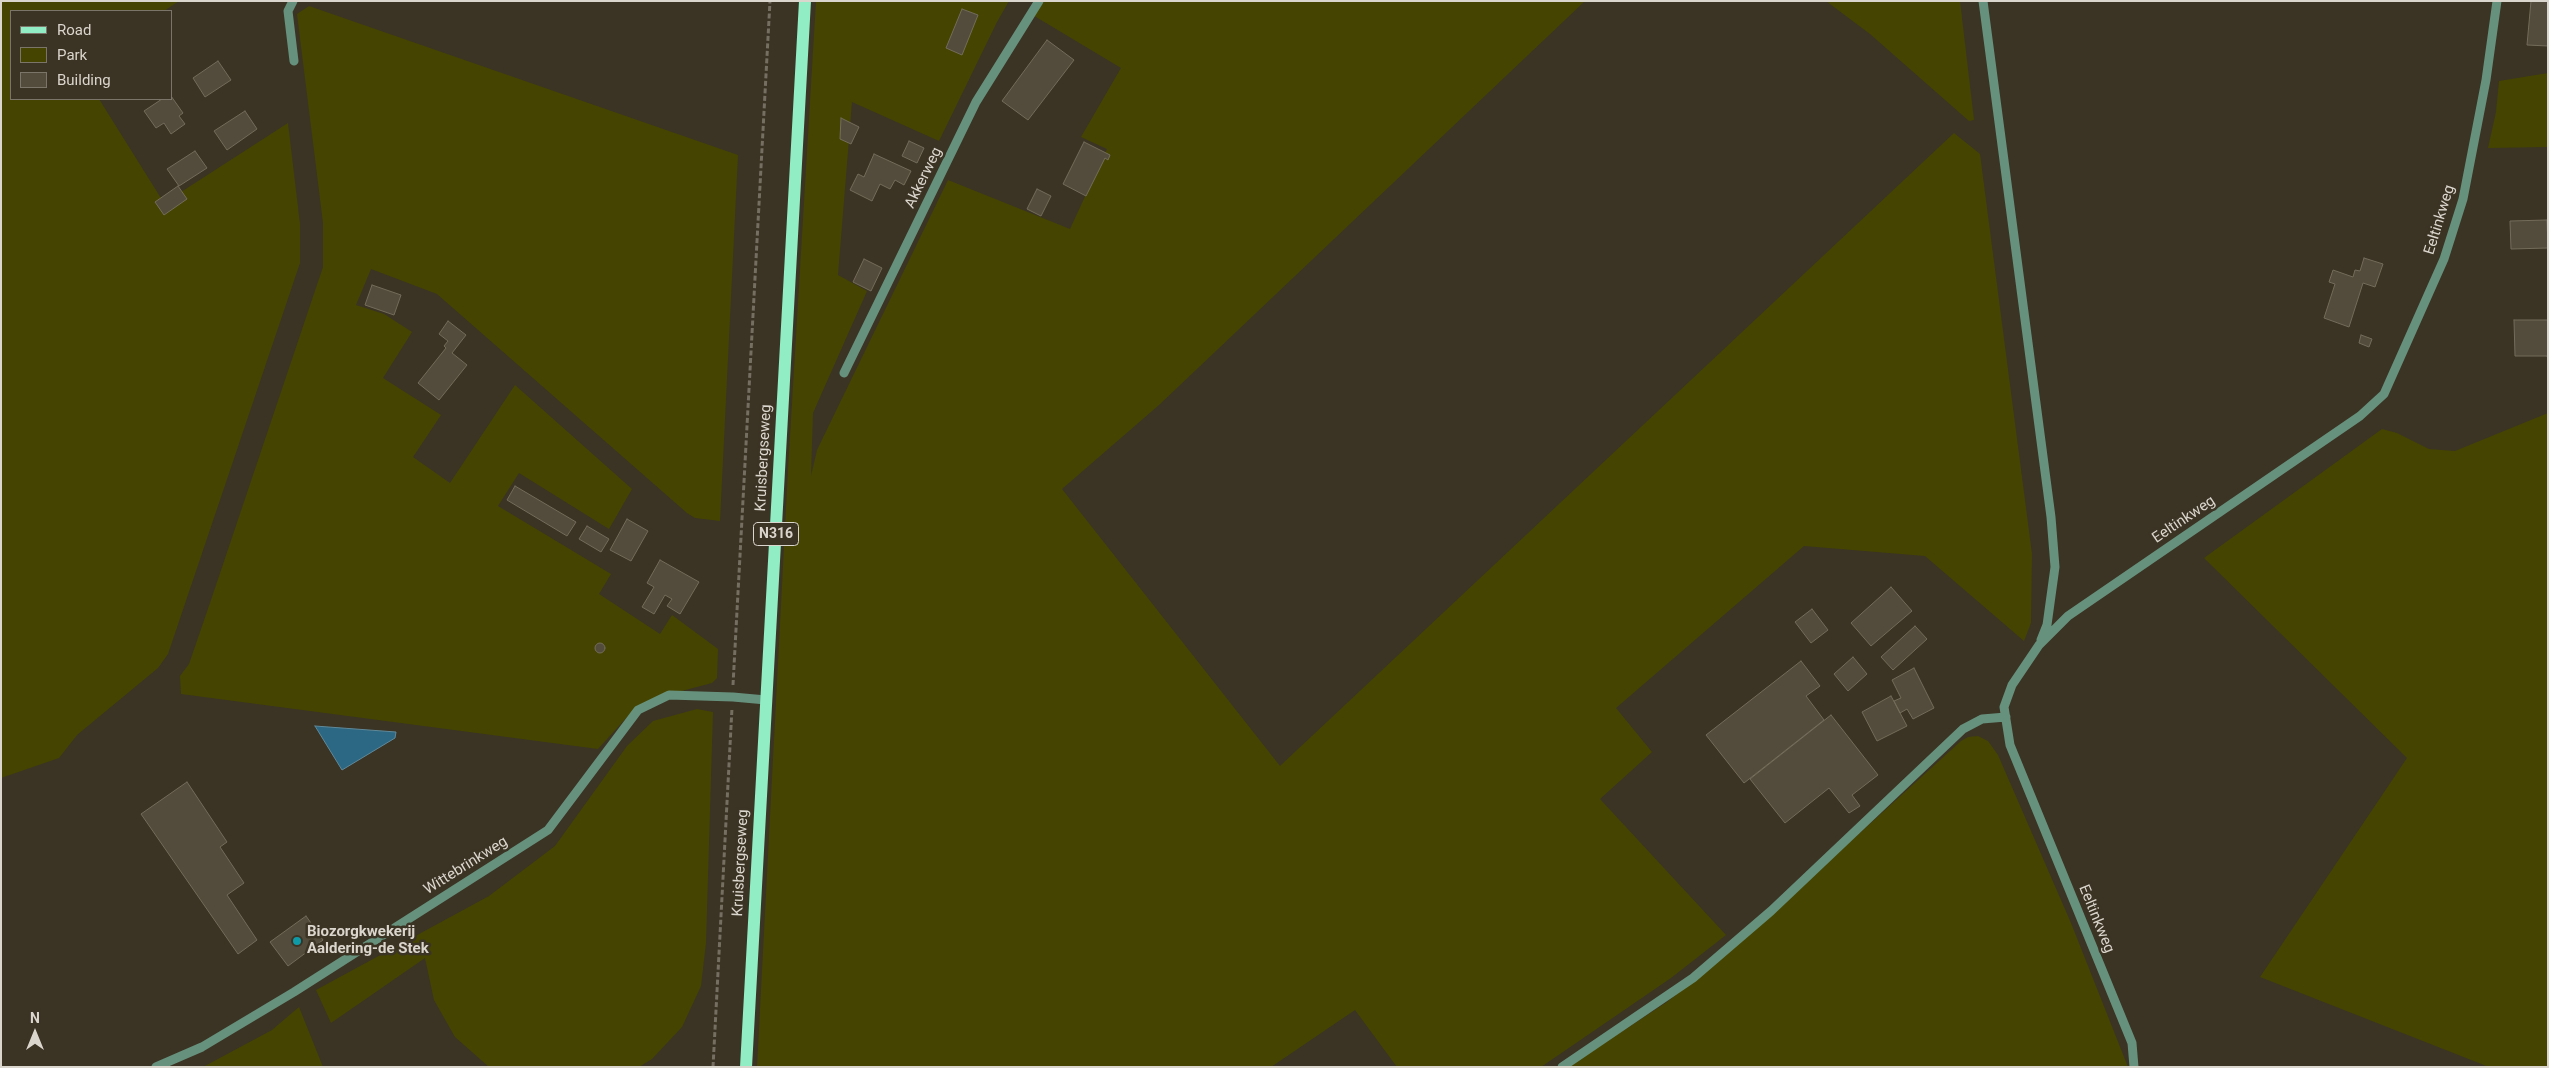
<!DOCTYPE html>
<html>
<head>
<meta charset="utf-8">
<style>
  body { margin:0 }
  #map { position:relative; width:2549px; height:1068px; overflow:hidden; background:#3b3324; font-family:Roboto,sans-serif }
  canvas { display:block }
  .frame { position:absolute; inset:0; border:2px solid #dbd6cd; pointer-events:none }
  .legend { position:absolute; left:10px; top:10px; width:162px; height:90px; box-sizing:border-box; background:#3b3324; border:1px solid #7b7468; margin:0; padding:6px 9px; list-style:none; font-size:15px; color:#dbd6cd }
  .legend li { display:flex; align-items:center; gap:10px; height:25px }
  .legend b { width:25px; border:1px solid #7b7468 }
  .north { position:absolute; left:10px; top:1008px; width:50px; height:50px; -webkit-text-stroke:4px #3b3324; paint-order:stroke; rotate:0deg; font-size:14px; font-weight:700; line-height:20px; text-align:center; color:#dbd6cd }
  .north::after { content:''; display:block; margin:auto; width:18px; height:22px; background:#dbd6cd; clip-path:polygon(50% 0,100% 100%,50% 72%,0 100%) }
</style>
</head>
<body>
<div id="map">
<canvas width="2549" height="1068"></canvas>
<div class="frame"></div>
<ul class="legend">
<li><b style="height:6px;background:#91edc4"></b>Road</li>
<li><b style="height:14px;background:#454501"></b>Park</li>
<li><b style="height:14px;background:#534b3b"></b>Building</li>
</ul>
<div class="north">N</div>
</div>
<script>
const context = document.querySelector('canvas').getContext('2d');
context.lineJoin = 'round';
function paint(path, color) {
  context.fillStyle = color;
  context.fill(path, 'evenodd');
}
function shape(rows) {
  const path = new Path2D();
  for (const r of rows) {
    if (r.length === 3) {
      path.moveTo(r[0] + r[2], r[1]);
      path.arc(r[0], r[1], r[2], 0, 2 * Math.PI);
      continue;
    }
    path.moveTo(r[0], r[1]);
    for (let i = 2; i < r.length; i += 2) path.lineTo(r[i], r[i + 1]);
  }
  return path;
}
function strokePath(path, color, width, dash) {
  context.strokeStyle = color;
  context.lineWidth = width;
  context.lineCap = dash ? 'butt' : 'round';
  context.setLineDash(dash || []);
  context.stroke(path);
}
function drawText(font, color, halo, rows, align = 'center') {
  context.font = font + ' Roboto,sans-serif';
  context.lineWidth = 5;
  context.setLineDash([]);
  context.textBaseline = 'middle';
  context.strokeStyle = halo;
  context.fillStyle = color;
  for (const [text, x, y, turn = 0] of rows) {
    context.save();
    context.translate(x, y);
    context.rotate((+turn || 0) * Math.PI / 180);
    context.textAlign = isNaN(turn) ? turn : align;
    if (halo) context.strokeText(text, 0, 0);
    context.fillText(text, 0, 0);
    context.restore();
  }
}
const green = shape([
  [1,1,179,1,164,11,11,11,11,99,99,99,164,203,288,123,300,224,300,263,168,654,158,668,77,735,59,758,1,778],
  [816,1,1009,1,997,22,939,141,852,102,838,275,867,291,813,413,811,476,817,450,948,180,1070,229,1107,149,1081,137,1121,68,1031,14,1039,1,1585,1,1159,405,1062,489,1280,766,1954,133,1980,154,2032,554,2031,623,2024,641,1925,556,1804,546,1616,708,1652,752,1600,799,1726,935,1671,978,1541,1067,1397,1067,1355,1010,1271,1067,757,1067,788,470],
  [1826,1,1960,1,1974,120,1969,121,1870,34],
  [309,6,738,155,720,521,695,518,687,513,437,294,371,269,356,305,384,314,412,332,383,378,441,415,413,457,450,483,515,385,632,489,609,529,519,473,498,506,611,574,599,594,660,634,672,615,718,649,717,678,712,683,659,697,639,708,627,717,598,749,181,694,180,676,189,664,211,600,323,267,323,223,297,14],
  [2548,73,2548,147,2488,148,2496,112,2499,81],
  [2548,413,2548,1067,2489,1067,2260,977,2407,758,2204,558,2382,429,2397,433,2429,449,2455,451],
  [697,709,713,712,706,943,701,986,682,1027,652,1059,639,1067,489,1067,455,1037,434,1000,425,958,331,1023,316,990,489,896,555,846,627,746,653,721],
  [1978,736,1988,741,1998,755,2071,923,2128,1067,1568,1067,1667,1002,1727,954,1961,741,1968,737],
  [299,1007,323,1067,203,1067,272,1030]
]);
const water = shape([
  [315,726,396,732,395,738,342,770,315,726]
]);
const building = shape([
  [2531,1,2548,1,2548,46,2527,45,2531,1],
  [962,9,978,15,962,55,946,48,962,9],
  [1047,40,1074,60,1028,120,1002,101,1047,40],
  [218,61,231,80,205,97,193,78,218,61],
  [171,96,183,113,179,116,185,124,171,134,164,123,156,128,144,111,162,99,171,99,171,96],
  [245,111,257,129,227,150,214,131,245,111],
  [841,118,859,127,851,144,840,139,841,118],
  [909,141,924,148,917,163,902,156,909,141],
  [1084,142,1110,155,1108,160,1105,158,1086,196,1063,184,1084,142],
  [195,151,207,168,179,186,167,169,195,151],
  [874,154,911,171,904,185,895,180,890,189,880,184,872,201,850,190,858,174,864,177,874,154],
  [178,186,187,199,164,215,155,202,178,186],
  [1037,189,1051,196,1041,216,1027,209,1037,189],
  [2547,220,2548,248,2511,249,2510,221,2547,220],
  [2364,258,2383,264,2375,287,2363,283,2349,327,2324,318,2335,284,2329,282,2333,270,2353,277,2355,270,2360,271,2364,258],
  [864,259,882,268,871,291,853,282,864,259],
  [372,285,401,295,394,315,365,305,372,285],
  [2514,320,2548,320,2548,359,2547,356,2515,356,2514,320],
  [448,321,466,335,452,353,467,365,439,400,418,383,446,348,444,346,448,341,439,334,448,321],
  [2361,335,2372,339,2369,347,2359,343,2361,335],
  [515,486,576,522,567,536,507,500,515,486],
  [627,519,648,531,631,561,610,550,627,519],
  [587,526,609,539,601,552,579,539,587,526],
  [660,560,699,582,680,614,667,606,672,599,665,595,654,614,642,607,654,587,647,583,660,560],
  [1891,587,1912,611,1871,646,1851,623,1891,587],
  [1812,609,1828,630,1811,643,1795,622,1812,609],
  [1915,626,1927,639,1893,670,1881,657,1915,626],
  [600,648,5],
  [1853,657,1867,674,1848,691,1834,674,1853,657],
  [1801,661,1820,686,1806,696,1824,720,1744,783,1706,735,1801,661],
  [1914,668,1934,708,1913,719,1907,709,1900,713,1894,701,1901,698,1892,680,1914,668],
  [1891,696,1907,726,1877,741,1862,712,1891,696],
  [1831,715,1878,775,1852,795,1860,806,1849,813,1829,788,1785,823,1750,779,1831,715],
  [187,782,227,842,220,847,244,883,227,895,257,940,238,954,141,814,187,782],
  [306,916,323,940,288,966,270,942,306,916]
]);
const path = shape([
  [733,685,770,1],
  [713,1067,732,708]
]);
const minor = shape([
  [293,1,288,11,294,61],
  [1983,1,2051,517,2055,567,2047,625,2041,640],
  [844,373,976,102,1039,1],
  [156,1067,202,1047,294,992,548,830,638,710,669,695,733,697,766,700],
  [1562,1067,1693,978,1771,911,1963,729,1982,719,2006,717],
  [2134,1067,2132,1043,2010,745,2004,707,2012,685,2039,645,2068,616,2360,416,2384,394,2444,259,2463,199,2486,80,2497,1]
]);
const major = shape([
  [746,1067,805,1]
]);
const markers = [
  [297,941,5,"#0f9aa8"]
];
const shields = [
  [776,534,45]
];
const shieldNames = [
  ["N316",776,534]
];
const streetNames = [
  ["Akkerweg",924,178,-64],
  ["Eeltinkweg",2440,220,-73],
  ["Kruisbergseweg",764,458,-87],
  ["Eeltinkweg",2184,520,-34],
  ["Kruisbergseweg",741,863,-87],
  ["Wittebrinkweg",466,866,-32],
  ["Eeltinkweg",2096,919,68]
];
const poiNames = [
  ["Biozorgkwekerij",307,932],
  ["Aaldering-de Stek",307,949]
];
paint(green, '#454501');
paint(water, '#2c6883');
strokePath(water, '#608999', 1);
paint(building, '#534b3b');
strokePath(building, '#746c5b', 1);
strokePath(path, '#756f62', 3, [5, 2.5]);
strokePath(minor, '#66917c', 9);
strokePath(major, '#91edc4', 12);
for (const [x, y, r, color] of markers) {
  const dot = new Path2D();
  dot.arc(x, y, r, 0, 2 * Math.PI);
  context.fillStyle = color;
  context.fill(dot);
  strokePath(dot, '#3b3324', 2);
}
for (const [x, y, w] of shields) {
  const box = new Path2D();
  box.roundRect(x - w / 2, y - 11.5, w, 23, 4);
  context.fillStyle = '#3b3324';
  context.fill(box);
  strokePath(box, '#dbd6cd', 1);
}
drawText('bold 14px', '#dbd6cd', null, shieldNames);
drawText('15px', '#dbd6cd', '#3b3324', streetNames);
drawText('bold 15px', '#dbd6cd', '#3b3324', poiNames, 'left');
</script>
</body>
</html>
